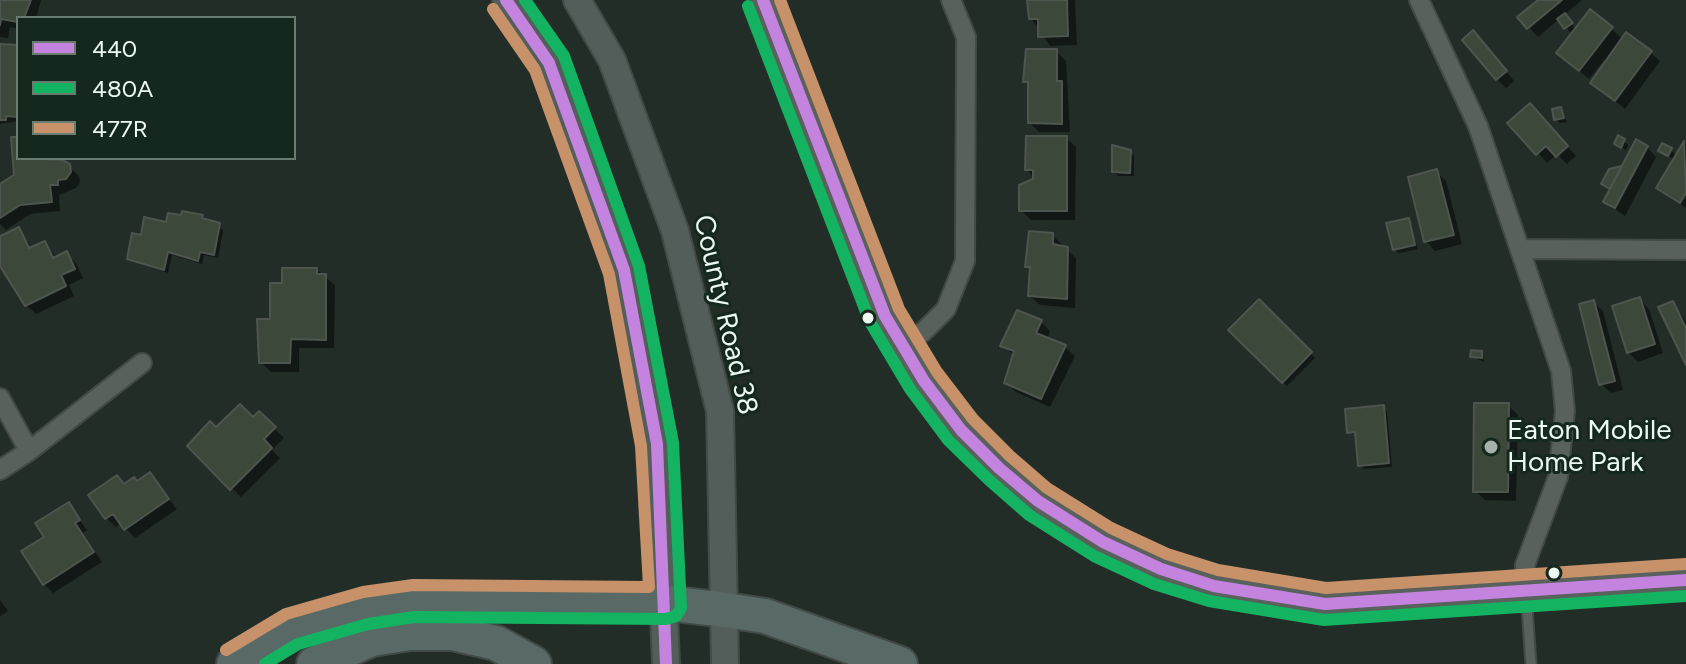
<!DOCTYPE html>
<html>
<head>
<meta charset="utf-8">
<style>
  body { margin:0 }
  #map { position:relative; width:1686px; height:664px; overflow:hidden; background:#232d28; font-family:Figtree,sans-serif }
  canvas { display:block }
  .legend { position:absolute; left:16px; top:16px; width:280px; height:144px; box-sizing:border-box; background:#14281e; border:2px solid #6a7b72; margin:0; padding:10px 14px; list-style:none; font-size:24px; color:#ecf8f1 }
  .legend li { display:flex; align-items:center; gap:16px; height:40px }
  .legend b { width:40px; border:2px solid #6a7b72 }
</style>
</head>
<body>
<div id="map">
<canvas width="1686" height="664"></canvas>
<ul class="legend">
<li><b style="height:10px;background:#c483df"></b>440</li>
<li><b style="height:10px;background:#13b361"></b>480A</li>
<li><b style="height:10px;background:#c7916a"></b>477R</li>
</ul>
</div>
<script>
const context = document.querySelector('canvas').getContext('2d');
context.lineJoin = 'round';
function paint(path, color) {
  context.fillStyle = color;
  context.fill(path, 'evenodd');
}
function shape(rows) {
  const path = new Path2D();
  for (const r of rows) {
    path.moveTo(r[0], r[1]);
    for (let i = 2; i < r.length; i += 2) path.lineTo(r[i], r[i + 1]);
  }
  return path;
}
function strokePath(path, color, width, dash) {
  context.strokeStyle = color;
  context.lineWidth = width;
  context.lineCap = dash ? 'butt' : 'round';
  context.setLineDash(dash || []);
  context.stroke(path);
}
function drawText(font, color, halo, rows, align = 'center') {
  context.font = font + ' Figtree,sans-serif';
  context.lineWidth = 6;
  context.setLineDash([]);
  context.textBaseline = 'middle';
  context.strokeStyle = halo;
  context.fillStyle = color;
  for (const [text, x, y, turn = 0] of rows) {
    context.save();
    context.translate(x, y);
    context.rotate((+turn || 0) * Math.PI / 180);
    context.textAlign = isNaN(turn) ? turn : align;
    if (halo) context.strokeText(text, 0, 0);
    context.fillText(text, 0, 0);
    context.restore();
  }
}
const shadow = shape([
  [0,0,41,0,36,18,18,18,18,29,10,27,8,38,0,37],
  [1030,0,1075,0,1077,45,1050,46,1031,18],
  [1541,0,1582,0,1564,15,1575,28,1570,32,1559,19,1538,37,1529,27],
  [1612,29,1623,40,1650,52,1660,61,1625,109,1592,82,1607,62,1604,60,1589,79,1568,62],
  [1482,42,1514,81,1506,88,1497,79],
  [0,46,18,47,18,121,0,124,0,130],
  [1056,51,1066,61,1070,132,1039,132,1030,123,1030,86,1025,81],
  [1561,109,1567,122,1560,123,1556,119],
  [1539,115,1576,156,1567,164,1557,154,1547,163,1538,153],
  [1066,138,1076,147,1075,220,1031,220,1021,210,1035,180,1027,169],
  [18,139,18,158,60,158,79,176,80,182,76,188,59,195,60,211,30,214,6,230,0,224,0,187,16,176],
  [1624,141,1628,145,1626,150,1616,144],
  [1685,144,1686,144,1686,208,1658,188,1675,160,1660,151,1671,150,1677,156],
  [1647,147,1656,157,1625,216,1605,202,1612,190,1603,184],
  [1130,152,1134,156,1134,176,1118,176,1114,172],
  [1436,172,1446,181,1462,244,1435,251,1426,241],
  [202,216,223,230,218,258,204,255,202,264,172,255,168,273,129,259,142,237,168,224],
  [1408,220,1418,249,1399,253,1394,249],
  [19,230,32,249,44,243,57,258,67,254,76,263,83,278,69,285,74,296,36,314,26,305,0,261,0,238],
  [1052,235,1076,258,1075,308,1040,305,1030,296,1032,271,1027,266],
  [317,270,335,285,334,348,299,348,299,372,271,372,261,362,284,285],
  [1639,299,1649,309,1663,353,1638,362,1628,352],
  [1259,302,1315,358,1287,386,1231,330],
  [1593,302,1603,311,1623,390,1611,393,1601,384],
  [1672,303,1686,321,1686,361],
  [1041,322,1050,331,1047,340,1065,347,1075,356,1050,407,1016,392,1006,383,1015,356,1002,345],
  [1481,353,1485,362,1472,357],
  [1508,405,1518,415,1516,501,1485,500,1475,491],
  [1383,407,1387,412,1392,467,1365,469,1360,465,1358,436,1349,432],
  [259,414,284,438,272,450,280,458,241,497,190,446,253,420],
  [150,475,177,509,135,538,121,523,116,527,106,518,125,486,138,483],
  [68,505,87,530,83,533,102,562,53,593,44,584,47,537],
  [0,600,8,611,0,616]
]);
const building = shape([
  [0,0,31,0,24,18,18,18,18,22,1,19,0,25,0,0],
  [1067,0,1068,36,1038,37,1038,19,1029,19,1027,0,1067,0],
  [1538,0,1562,0,1527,29,1517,17,1538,0],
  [1590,9,1613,27,1579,71,1556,53,1590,9],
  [1565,13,1573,23,1564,29,1557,19,1565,13],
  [1473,30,1507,71,1496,80,1462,40,1473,30],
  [1626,32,1652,51,1615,101,1590,83,1626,32],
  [0,44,18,45,18,117,6,116,6,120,0,120,0,44],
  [1026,49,1057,49,1057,81,1062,81,1062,124,1028,123,1028,82,1023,82,1026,49],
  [1530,103,1568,146,1556,157,1546,146,1536,155,1507,123,1530,103],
  [1561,107,1564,118,1554,120,1552,109,1561,107],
  [1618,135,1625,139,1621,148,1614,144,1618,135],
  [1026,136,1067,136,1067,211,1019,211,1019,185,1033,179,1033,170,1025,170,1026,136],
  [11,137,18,137,18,158,63,160,70,164,71,172,66,179,58,180,58,185,50,185,52,202,20,205,0,218,0,184,14,175,11,137],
  [1636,139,1648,146,1615,208,1603,202,1636,139],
  [1684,141,1686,193,1680,203,1656,188,1684,141],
  [1662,143,1672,148,1668,156,1658,151,1662,143],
  [1112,145,1131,150,1130,173,1112,172,1112,145],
  [1622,166,1610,189,1601,184,1609,169,1622,166],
  [1437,169,1454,235,1424,242,1408,177,1437,169],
  [182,211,203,215,202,218,220,223,214,255,200,252,198,261,168,252,164,270,127,259,132,233,141,235,144,217,166,222,168,213,181,215,182,211],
  [1409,218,1415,245,1393,250,1386,223,1409,218],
  [19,227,29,248,45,241,53,258,67,251,75,269,61,275,66,286,25,306,0,266,0,236,19,227],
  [1029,231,1053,233,1053,244,1068,247,1067,299,1028,296,1030,267,1025,267,1029,231],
  [282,268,317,268,317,274,326,274,326,340,291,339,290,363,259,363,257,319,270,319,270,283,282,283,282,268],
  [1640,297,1655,344,1627,353,1612,306,1640,297],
  [1259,299,1312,352,1282,383,1228,330,1259,299],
  [1594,300,1615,381,1599,385,1579,304,1594,300],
  [1673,301,1686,328,1686,365,1658,307,1673,301],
  [1017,310,1042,320,1036,333,1066,345,1041,399,1004,383,1014,351,1000,346,1017,310],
  [1471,350,1482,351,1482,358,1470,357,1471,350],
  [1474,403,1509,403,1508,492,1473,492,1474,403],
  [240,404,253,417,259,411,276,427,264,439,272,448,230,490,187,446,210,421,216,427,240,404],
  [1384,405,1389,463,1358,466,1355,432,1347,433,1345,409,1384,405],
  [150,472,169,499,124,530,113,514,105,519,88,495,117,475,124,484,134,477,137,481,150,472],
  [69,502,80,520,75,523,94,552,43,585,21,551,44,537,35,523,69,502]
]);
const service = shape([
  [1526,593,1531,664]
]);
const minor = shape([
  [1419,0,1478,126,1561,371,1565,411,1558,477,1525,565,1526,593],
  [1520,249,1686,250],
  [902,345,923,332,946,309,965,261,966,37,951,0],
  [0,398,29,451],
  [0,470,29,451,142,363]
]);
const tertiary = shape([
  [763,0,885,316,924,381,961,430,999,468,1038,501,1103,542,1161,569,1214,586,1325,604,1377,603,1686,580]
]);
const secondary = shape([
  [506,0,549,63,624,270,657,444,666,664],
  [577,0,612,60,675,231,720,411,725,664]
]);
const motorway = shape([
  [234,664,292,629,365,608,413,601,666,603,726,610,765,616,900,664],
  [314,664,372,639,410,633,452,633,496,643,534,664]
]);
const bus1 = shape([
  [506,0,549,63,624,270,657,444,666,664],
  [763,0,885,316,924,381,961,430,999,468,1038,501,1103,542,1161,569,1214,586,1325,604,1686,580]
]);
const bus2 = shape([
  [748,6,870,322,910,389,948,440,989,480,1029,515,1094,556,1154,584,1209,601,1324,620,1686,596],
  [265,664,298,644,368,624,414,617,666,619,676,616,681,608,673,443,639,266,564,56,525,0]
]);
const bus3 = shape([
  [780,0,899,309,937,372,973,419,1010,456,1047,488,1111,528,1167,554,1218,570,1326,588,1685,564],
  [226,650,286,614,363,592,413,585,649,587,641,446,609,274,535,70,493,9]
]);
const markers = [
  [868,318,7,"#ecf8f1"],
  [1491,447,8,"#a6b1ab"],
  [1554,573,7,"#ecf8f1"]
];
const streetNames = [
  ["County Road 38",725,315,77]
];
const poiNames = [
  ["Eaton Mobile",1507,431],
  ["Home Park",1507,463]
];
paint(shadow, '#0007');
paint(building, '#3c483a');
strokePath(building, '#4e544e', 2);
strokePath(service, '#414a46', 13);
strokePath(minor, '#414a46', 22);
strokePath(tertiary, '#414a46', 28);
strokePath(secondary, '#414a46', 30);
strokePath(motorway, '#414a46', 38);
strokePath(service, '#59615d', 9);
strokePath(minor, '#59615d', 18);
strokePath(tertiary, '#59615d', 24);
strokePath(secondary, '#535e5a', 26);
strokePath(motorway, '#596a66', 34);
strokePath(bus1, '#c483df', 12);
strokePath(bus2, '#13b361', 12);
strokePath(bus3, '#c7916a', 12);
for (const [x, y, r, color] of markers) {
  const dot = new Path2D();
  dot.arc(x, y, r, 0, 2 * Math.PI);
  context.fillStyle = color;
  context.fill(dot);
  strokePath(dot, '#14281e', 3);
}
drawText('28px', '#ecf8f1', '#14281e', streetNames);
drawText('28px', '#ecf8f1', '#14281e', poiNames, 'left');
</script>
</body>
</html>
